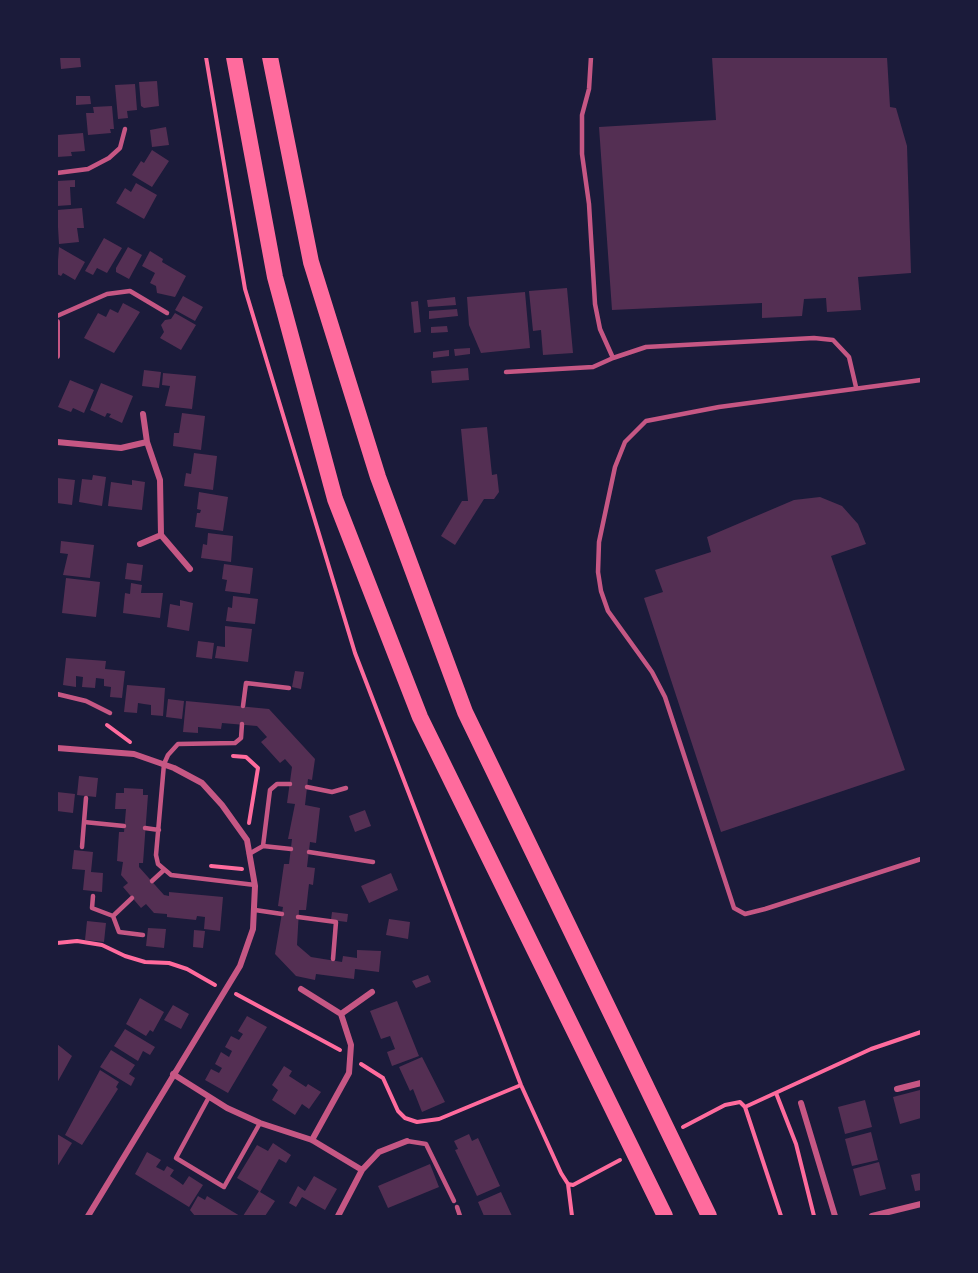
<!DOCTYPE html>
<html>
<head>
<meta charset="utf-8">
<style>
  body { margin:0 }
  #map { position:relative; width:978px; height:1273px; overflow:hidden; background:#1b1b3a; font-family:"DejaVu Sans",sans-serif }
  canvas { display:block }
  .frame { position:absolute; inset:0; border:58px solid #1b1b3a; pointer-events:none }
</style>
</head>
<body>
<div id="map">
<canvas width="978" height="1273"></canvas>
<div class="frame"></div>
</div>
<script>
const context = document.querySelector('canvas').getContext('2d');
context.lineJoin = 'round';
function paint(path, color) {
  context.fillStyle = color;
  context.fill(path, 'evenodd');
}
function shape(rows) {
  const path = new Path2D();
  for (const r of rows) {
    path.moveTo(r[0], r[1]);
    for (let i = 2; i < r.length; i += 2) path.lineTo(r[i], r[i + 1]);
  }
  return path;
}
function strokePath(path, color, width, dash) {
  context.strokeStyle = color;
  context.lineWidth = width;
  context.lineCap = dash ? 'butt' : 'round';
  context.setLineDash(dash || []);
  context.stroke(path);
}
const building = shape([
  [60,57,80,57,81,67,61,69],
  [712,57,887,57,890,107,896,108,907,146,911,273,858,277,861,310,827,312,826,298,804,299,802,316,762,318,762,303,612,310,599,127,716,120],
  [157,81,159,106,144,108,141,106,139,82],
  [135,84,137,110,127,111,128,118,118,119,115,85],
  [76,96,90,96,91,104,76,105],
  [112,106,114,129,110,129,111,133,88,135,86,113,94,113,93,107],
  [166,127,169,145,152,147,150,130],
  [83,133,85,151,71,152,72,156,57,157,57,135],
  [152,150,169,161,152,187,132,175,141,161,144,163],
  [75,180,75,187,70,187,71,205,57,206,57,181],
  [136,183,157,195,144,219,116,203,125,188,131,192],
  [82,208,84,228,77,228,79,242,59,244,57,210],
  [104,238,122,248,107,273,97,268,93,275,85,271],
  [59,247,85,262,75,280,63,273,61,276,57,274],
  [128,247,142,255,129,279,116,272,116,268],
  [150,251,163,259,162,262,186,276,175,297,157,293,156,286,150,283,155,273,142,266],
  [567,288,573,353,543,355,541,330,533,331,529,291],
  [525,292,530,348,481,353,469,325,467,297],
  [183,296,203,307,195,321,175,310],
  [455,297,456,305,428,307,427,300],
  [418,301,421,332,414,333,411,302],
  [123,303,140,312,114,353,84,338,98,313,106,317,110,309,118,313],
  [457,309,458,316,429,319,429,311],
  [175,313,196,325,181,350,160,338,164,332,161,325,165,320,171,319],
  [447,326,448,332,431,333,431,327],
  [470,348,470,354,455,356,454,349],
  [449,350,449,356,433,358,433,352],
  [468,368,469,380,432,383,431,371],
  [144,370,161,372,159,388,142,386],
  [163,373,196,376,192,409,165,406,170,386,162,385],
  [70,380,94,390,84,413,73,408,71,412,58,407],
  [101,383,133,396,122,423,109,417,111,414,107,413,105,417,90,410],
  [182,413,205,416,201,450,173,446,174,433,179,433],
  [487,427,492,475,497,474,499,492,494,499,484,499,455,545,441,536,462,501,468,501,461,429],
  [194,453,217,456,213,490,184,486,186,473,191,474],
  [93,475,106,477,102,506,79,502,82,479,92,480],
  [57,478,75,480,72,505,57,503],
  [132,480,145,482,142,510,108,506,111,482,132,485],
  [199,492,228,497,223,531,195,527,197,513,200,513,201,510,197,509],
  [820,497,842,506,858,524,866,544,831,556,905,770,721,832,644,598,663,592,655,570,711,552,707,537,794,500],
  [208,533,233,536,231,562,201,558,203,544,207,545],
  [61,541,94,545,90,578,63,575,68,554,60,553],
  [127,563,143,565,141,581,125,579],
  [224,564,253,568,250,594,225,591,227,580,222,579],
  [66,578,100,582,96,617,62,613],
  [131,583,142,585,141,593,163,593,160,618,123,613,125,593,130,594],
  [233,596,258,599,255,624,226,621,228,607,232,608],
  [180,600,193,603,189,631,167,627,170,604,180,606],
  [225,626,252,629,248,662,215,658,217,646,225,647],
  [198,641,214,643,212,659,196,657],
  [66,658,106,661,105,669,125,671,122,698,110,697,111,687,104,686,104,679,96,678,95,688,82,687,83,677,76,676,76,687,63,685],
  [295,671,304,672,301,689,292,687],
  [127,685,165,688,163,716,151,715,151,705,144,704,138,703,137,713,124,712],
  [168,699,184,701,182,719,166,717],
  [186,701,269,709,315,759,312,780,308,779,305,805,320,808,316,843,310,842,307,867,315,868,313,885,309,884,306,910,299,910,297,945,311,957,342,962,343,956,357,958,357,950,381,951,379,972,355,969,354,979,316,974,315,980,296,976,275,954,283,907,278,906,284,864,289,864,292,839,288,839,295,804,287,803,292,767,285,759,280,763,261,742,267,737,257,726,222,723,221,729,198,727,198,733,183,732],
  [79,776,98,778,96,797,77,795],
  [124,788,143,789,143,795,148,795,143,863,139,863,139,867,164,895,169,896,169,892,223,897,220,931,204,929,205,917,197,916,196,920,167,917,167,914,154,913,146,904,141,908,123,887,128,883,121,875,123,862,117,861,119,832,124,832,126,809,115,809,116,793,124,793],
  [57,792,75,794,73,813,57,811],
  [365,810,371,826,355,832,349,816],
  [74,850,93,852,91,872,103,873,102,892,83,890,85,870,72,869],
  [391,873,398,890,369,903,361,886],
  [332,912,348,914,347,922,331,920],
  [389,919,410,922,408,939,386,935],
  [87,921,106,923,104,942,85,940],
  [148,928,166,929,164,948,146,946],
  [194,930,205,931,203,948,193,947],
  [428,975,431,982,416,988,412,981],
  [140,998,164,1012,153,1032,150,1030,146,1036,126,1024],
  [397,1001,419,1056,392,1066,387,1052,395,1049,390,1036,381,1039,370,1011],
  [173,1005,189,1014,181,1029,164,1020],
  [247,1016,267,1027,228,1093,205,1080,211,1069,219,1073,222,1068,215,1064,221,1052,229,1057,232,1051,225,1047,231,1036,239,1040,243,1034,238,1031],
  [125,1029,155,1047,150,1055,143,1051,138,1061,114,1046],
  [57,1044,72,1056,57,1083],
  [111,1050,135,1065,129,1074,135,1078,131,1086,100,1067],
  [422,1057,445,1102,422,1112,413,1089,410,1091,399,1067],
  [284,1066,292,1071,289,1076,306,1087,308,1084,321,1092,309,1109,302,1104,295,1115,272,1100,278,1090,272,1085],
  [100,1070,119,1082,116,1087,118,1089,82,1145,65,1135],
  [920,1090,921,1118,900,1124,893,1097],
  [865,1100,872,1127,845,1134,838,1107],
  [871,1132,878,1160,852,1166,845,1139],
  [57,1134,72,1143,57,1167],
  [469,1134,472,1141,478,1138,500,1186,477,1196,455,1150,458,1149,454,1141],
  [273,1143,291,1155,286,1163,279,1159,260,1192,275,1201,265,1216,243,1216,259,1191,237,1178,257,1145,268,1151],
  [147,1152,161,1160,156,1167,164,1171,167,1166,174,1170,170,1176,179,1182,183,1185,189,1176,203,1185,189,1207,135,1174],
  [879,1162,886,1189,860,1196,853,1169],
  [430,1164,439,1187,388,1208,378,1186],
  [921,1173,921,1190,915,1191,911,1175],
  [314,1176,337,1189,325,1210,302,1197,296,1207,289,1203,298,1186,305,1191],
  [501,1192,512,1216,484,1216,478,1202],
  [198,1196,205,1200,207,1196,240,1216,195,1216,190,1210]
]);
const path = shape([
  [206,57,245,289,355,653,521,1085,561,1173,568,1184,573,1185,620,1160],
  [107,725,130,742],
  [233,756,246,757,258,768,249,823],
  [211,866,242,869],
  [57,943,77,941,102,945,125,956,145,962,169,963,187,969,215,985],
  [236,994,340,1050],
  [361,1064,383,1078,398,1111,405,1118,417,1122,439,1119,521,1085],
  [776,1093,796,1144,814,1216],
  [745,1107,871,1049,921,1032],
  [683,1127,725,1105,740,1102,745,1107,781,1216],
  [568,1184,572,1216]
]);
const service = shape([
  [591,57,589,89,582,115,582,154,589,204,595,304,600,329,613,358,646,347,814,338,833,340,849,357,856,387],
  [57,173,88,169,109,158,120,148,125,129],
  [57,316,107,294,130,291,167,313],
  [506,372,593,367,613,358],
  [921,380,719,407,646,421,625,442,615,467,599,542,598,572,601,591,608,611,652,672,665,697,734,908,745,914,765,909,921,859],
  [57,694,86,701,110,713],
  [243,706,246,683,289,688],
  [242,724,241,738,235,743,178,744,168,755,164,764,156,855,158,864,171,875,255,885],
  [307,787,332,792,346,788],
  [86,798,84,822,124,826],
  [145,828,159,830],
  [263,846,270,790,277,784,290,784],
  [82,847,84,822],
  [309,852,373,862],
  [249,854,263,846,291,849],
  [152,881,164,870],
  [93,896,92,908,113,916],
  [132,898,113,916,119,932,143,935],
  [255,910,282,914],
  [298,917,336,922,333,959],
  [209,1097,176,1158,224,1187,260,1123],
  [407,1141,426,1144,454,1201],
  [457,1207,460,1216]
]);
const minor = shape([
  [57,322,57,356],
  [143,414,147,442],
  [57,442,121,448,147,442,160,480,161,535,190,569],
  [140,544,161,535],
  [57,748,134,754,174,768,202,783,222,805,247,840,255,886,253,929,240,966,88,1216],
  [301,989,341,1014,351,1045,349,1073,312,1140],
  [341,1014,372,992],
  [173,1074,227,1108,260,1123,312,1140,362,1170,338,1216],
  [897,1089,921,1083],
  [801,1103,835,1216],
  [362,1170,379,1152,407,1141],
  [872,1216,921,1204]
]);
const trunk = shape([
  [234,57,275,277,335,499,420,717,665,1216],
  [270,57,311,262,378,477,465,712,709,1216]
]);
paint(building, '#542f53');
strokePath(path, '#ff6b9d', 4);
strokePath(service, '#c65784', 4.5);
strokePath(minor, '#c65784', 6);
strokePath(trunk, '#ff6b9d', 16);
</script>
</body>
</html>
